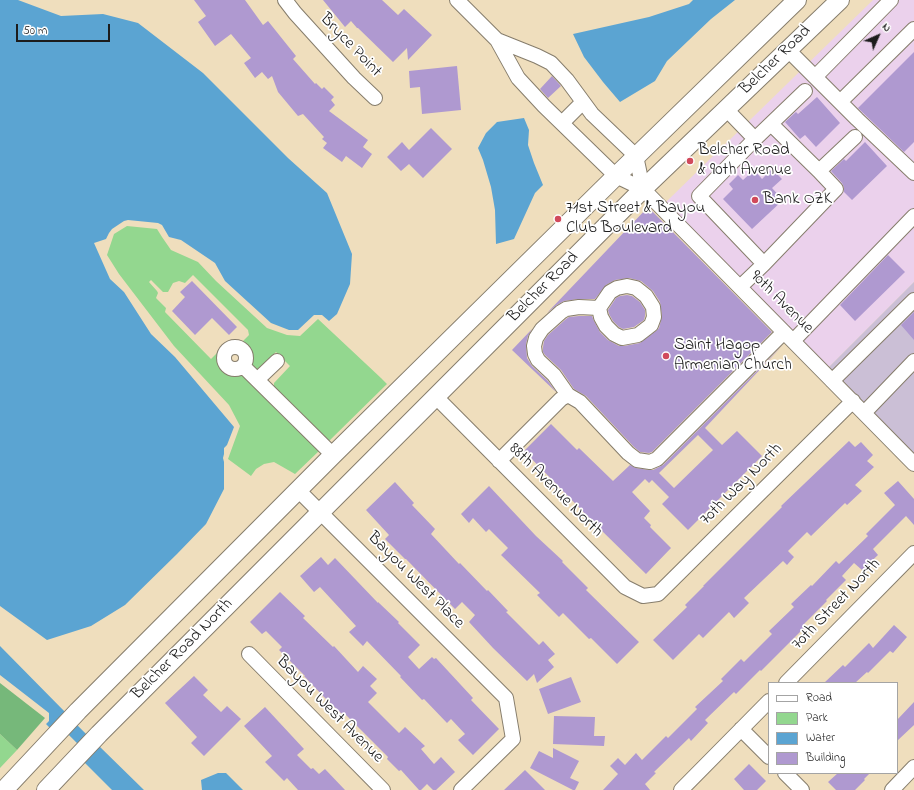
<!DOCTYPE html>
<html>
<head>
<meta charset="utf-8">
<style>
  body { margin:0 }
  #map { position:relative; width:914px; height:790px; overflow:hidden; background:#efdebd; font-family:"Indie Flower",sans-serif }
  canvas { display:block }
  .legend { position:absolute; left:768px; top:682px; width:130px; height:92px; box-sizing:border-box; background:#fff; border:1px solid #a4a4a4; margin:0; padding:5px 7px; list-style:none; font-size:12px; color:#1c1c1c }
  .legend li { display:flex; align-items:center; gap:8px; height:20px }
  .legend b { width:20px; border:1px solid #a4a4a4 }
  .north { position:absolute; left:858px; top:16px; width:40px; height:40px; -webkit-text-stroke:3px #fff; paint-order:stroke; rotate:45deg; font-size:11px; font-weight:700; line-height:16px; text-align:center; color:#1c1c1c }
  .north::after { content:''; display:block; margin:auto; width:14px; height:18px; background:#1c1c1c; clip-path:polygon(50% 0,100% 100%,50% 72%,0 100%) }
  .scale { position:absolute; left:16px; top:24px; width:94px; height:18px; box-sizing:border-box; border:2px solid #1c1c1c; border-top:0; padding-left:5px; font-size:12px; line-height:14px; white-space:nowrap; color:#1c1c1c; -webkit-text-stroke:3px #fff; paint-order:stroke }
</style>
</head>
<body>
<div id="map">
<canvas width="914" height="790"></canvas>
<ul class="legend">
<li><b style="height:5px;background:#fff"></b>Road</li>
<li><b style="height:11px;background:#93d78f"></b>Park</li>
<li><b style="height:11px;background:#5ba4d2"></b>Water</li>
<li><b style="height:11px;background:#af99d0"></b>Building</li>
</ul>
<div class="north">N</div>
<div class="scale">50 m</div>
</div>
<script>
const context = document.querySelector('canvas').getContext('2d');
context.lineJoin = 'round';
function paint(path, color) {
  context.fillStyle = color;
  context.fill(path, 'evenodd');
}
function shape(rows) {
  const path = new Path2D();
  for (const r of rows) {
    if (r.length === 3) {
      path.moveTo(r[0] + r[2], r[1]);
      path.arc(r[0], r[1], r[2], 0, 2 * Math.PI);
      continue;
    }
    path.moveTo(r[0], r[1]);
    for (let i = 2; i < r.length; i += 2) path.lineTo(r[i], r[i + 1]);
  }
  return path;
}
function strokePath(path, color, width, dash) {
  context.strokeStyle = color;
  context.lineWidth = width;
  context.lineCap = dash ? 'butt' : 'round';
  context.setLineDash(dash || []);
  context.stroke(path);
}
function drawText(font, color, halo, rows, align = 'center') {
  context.font = font + ' "Indie Flower",sans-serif';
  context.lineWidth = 3.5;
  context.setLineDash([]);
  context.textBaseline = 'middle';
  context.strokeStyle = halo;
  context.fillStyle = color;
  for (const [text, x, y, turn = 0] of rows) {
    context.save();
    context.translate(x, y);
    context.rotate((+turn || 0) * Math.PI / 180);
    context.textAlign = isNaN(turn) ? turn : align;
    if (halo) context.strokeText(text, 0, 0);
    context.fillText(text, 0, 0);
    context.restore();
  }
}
const built = shape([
  [873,0,914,0,914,282,829,367,666,202]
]);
const industrial = shape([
  [914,282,914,453,829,367]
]);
const green = shape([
  [127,226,157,229,162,237,171,250,198,262,216,281,267,328,287,335,300,336,318,319,381,378,387,384,328,442,274,388,274,383,290,366,276,352,259,369,255,369,250,364,251,357,248,350,243,345,240,344,249,335,248,330,193,275,185,283,179,281,173,283,168,292,163,292,151,280,149,282,157,291,158,293,156,298,166,308,165,312,211,359,219,351,222,353,220,357,221,364,226,370,232,374,240,374,242,373,319,451,295,474,274,462,264,464,256,469,251,476,228,459,240,426,229,405,174,346,119,274,107,255,114,234],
  [0,734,17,750,0,768]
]);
const forest = shape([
  [0,683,45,718,17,750,0,734]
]);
const water = shape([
  [0,0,18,0,61,16,103,14,138,23,203,73,288,158,327,193,352,254,350,284,337,314,329,321,322,315,314,315,298,330,289,330,271,323,225,281,215,263,181,240,169,237,162,225,158,223,128,220,124,221,112,229,109,233,106,239,94,243,110,279,124,292,151,334,175,357,234,427,227,445,224,448,224,454,223,458,224,462,224,489,206,524,177,554,125,605,91,626,47,640,0,606],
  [693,0,735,0,711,19,667,61,655,81,620,102,603,82,584,57,573,34,649,17,689,4],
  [524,118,529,130,528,145,534,163,543,185,535,193,514,239,496,244,495,210,491,187,483,160,478,148,486,133,497,122],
  [0,646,67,714,52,730,46,724,49,721,49,713,0,675],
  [98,745,144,790,112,790,83,761],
  [218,773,226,773,243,790,202,790,201,780]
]);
const canal = shape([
  [60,717,94,751]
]);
const building = shape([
  [194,0,245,0,263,25,268,21,296,56,293,59,315,84,316,83,322,89,324,87,334,97,331,100,335,105,329,111,368,140,363,147,372,154,362,168,346,156,342,162,323,148,327,143,322,139,324,137,303,114,298,116,278,92,272,76,268,79,262,72,255,78,244,63,251,58,231,34,215,46,198,22,206,16],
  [323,0,382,0,398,15,404,9,432,35,408,60,407,48,393,62,358,28,357,28,351,21,345,27],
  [914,52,914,142,904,152,858,108],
  [457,66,461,110,422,114,420,87,410,88,409,71],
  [552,76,561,86,548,98,540,89],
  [817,97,840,123,816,147,805,135,800,139,785,122,796,112,798,114],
  [431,128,452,149,423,178,409,164,401,171,387,157,402,142,409,150],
  [865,142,887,166,852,200,844,192,844,187,842,183,831,171,844,159,846,161],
  [772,169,782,179,772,188,783,200,752,229,723,199,733,189,729,184,738,175,743,180,754,170,762,179],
  [648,207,772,332,652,452,649,453,640,452,634,447,586,396,574,389,561,370,545,355,543,352,543,347,544,341,548,335,566,319,569,317,579,316,592,316,594,321,600,332,608,340,619,346,624,346,640,343,656,331,659,328,662,316,660,302,653,291,641,281,629,278,615,280,606,285,595,299,579,299,564,301,557,305,547,313],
  [888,255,905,272,855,321,840,305],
  [192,281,237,327,229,335,212,318,195,335,172,311,185,297,180,292],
  [627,295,632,296,640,302,645,310,645,316,644,320,634,327,623,329,619,327,613,321,609,314,608,310,616,298,620,296],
  [914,312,914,340,901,325],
  [532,329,528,336,526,344,527,358,532,366,548,381,556,392,512,350],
  [783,345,705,428,722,445,737,431,762,456,688,530,662,504,669,497,652,480,649,483,645,479,632,492,650,511,644,518,651,525,650,527,671,548,646,574,601,530,524,451,551,424,577,450,579,448,613,481,630,465,636,468,649,470,653,470,663,465],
  [698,435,713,450,674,488,659,473],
  [849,441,855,447,861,442,873,455,867,461,874,467,855,485,862,491,847,505,845,503,811,536,807,532,788,551,794,557,787,565,783,561,744,598,749,603,734,618,729,612,703,638,699,634,673,660,653,640,687,607,685,605,704,586,703,586,782,507,781,506],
  [898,481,914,499,914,525,906,516,873,549,878,555,862,570,854,563,842,576,846,580,826,600,827,601,803,625,805,627,761,671,760,670,736,694,734,692,705,720,708,723,691,741,689,738,654,772,656,773,645,784,650,790,603,790,618,774,610,766,618,758,625,765,636,753,642,760,666,736,668,738,697,709,695,707,723,681,721,679,741,659,744,662,772,634,769,631,794,607,791,604,811,585,812,586,836,561,839,564,868,536,866,534,895,505,884,493],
  [395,482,414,503,412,505,435,529,431,534,459,564,460,563,487,591,488,590,508,611,506,612,539,645,543,641,555,654,548,660,554,667,537,683,534,674,527,681,493,648,469,622,475,615,462,602,455,609,406,559,405,559,385,539,389,535,366,510],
  [489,486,536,536,563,561,562,562,588,588,586,590,639,642,617,664,591,638,589,639,563,613,559,617,537,595,540,593,501,555,508,548,489,529,486,532,473,518,469,523,461,514],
  [321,557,328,565,335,558,378,603,378,602,399,622,398,623,420,645,408,657,419,669,432,657,434,659,436,658,473,698,471,700,499,729,473,755,458,740,465,734,451,719,447,723,424,699,422,700,400,677,401,676,367,641,363,646,349,632,356,626,320,587,314,592,300,576],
  [280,592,305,616,303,618,333,647,334,646,358,672,363,666,377,679,370,686,377,693,368,702,399,733,405,727,425,746,421,749,434,764,441,757,455,772,436,790,433,790,427,784,421,790,419,790,401,770,399,771,387,759,388,757,344,713,343,715,324,697,304,676,305,676,279,650,282,647,266,631,262,634,250,622],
  [894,625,907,637,893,653,890,651,868,673,867,672,855,683,824,683,843,665,845,667,869,643,873,648],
  [194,676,208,690,203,695,221,712,227,706,241,719,204,756,191,743,197,737,165,703],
  [571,677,581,702,548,714,539,689],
  [914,702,914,725,897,741,897,720],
  [265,707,304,749,297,755,311,769,313,768,319,774,325,769,345,790,298,790,287,778,284,781,265,762,272,756,244,726],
  [554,716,595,717,594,736,605,736,604,746,553,744],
  [553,748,579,761,570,778,579,782,575,790,573,790,530,768,539,751,553,758],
  [749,764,766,781,757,790,744,790,734,779],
  [525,770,545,790,504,790],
  [838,773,870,773,864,779,865,780,855,790,836,790,828,782]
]);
const minor = shape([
  [285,0,295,13,354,78,375,98],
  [457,0,497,40,518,78,544,106,616,176,643,189,914,464],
  [497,40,537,56,551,63,567,80,592,114,636,156,643,189],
  [788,50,857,119,914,173],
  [815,77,891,0],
  [840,102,914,29],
  [726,109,755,139,805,91],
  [562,123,583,102],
  [771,124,819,171],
  [755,139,699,196,764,264,836,189,819,171,855,137],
  [740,287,764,264],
  [793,341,914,216],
  [235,358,11],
  [243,366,333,455],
  [257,380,277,361],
  [832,381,914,300],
  [568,395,554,375,538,360,535,354,534,346,536,338,542,329,561,312,566,309,579,307,599,308,610,292,617,288,627,286,636,288,646,296,653,307,654,317,651,325,638,335,622,338,614,334,606,326,601,317,599,308],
  [436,397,625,587,643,596,658,594,853,401],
  [864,413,914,361],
  [499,461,561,399,568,395,580,402,628,453,637,460,650,462,657,459,784,332],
  [298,490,506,698,513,739,461,790],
  [249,654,383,790],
  [786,683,914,553],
  [741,729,769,757],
  [785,773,802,790],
  [681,790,769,701],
  [892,790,914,767]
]);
const major = shape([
  [4,790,78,711,333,455,616,176,797,0],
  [46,790,99,734,643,189,840,0]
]);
const markers = [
  [690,161,4,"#d1495b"],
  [755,200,4,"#d1495b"],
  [558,219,4,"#d1495b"],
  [666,356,4,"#d1495b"]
];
const streetNames = [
  ["Bryce Point",350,46,46],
  ["Belcher Road",776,61,-44],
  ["Belcher Road",544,288,-45],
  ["90th Avenue",781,303,45],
  ["70th Way North",742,485,-45],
  ["88th Avenue North",555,491,45],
  ["Bayou West Place",415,581,45],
  ["70th Street North",837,605,-46],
  ["Belcher Road North",183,650,-45],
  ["Bayou West Avenue",329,710,45]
];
const poiNames = [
  ["Belcher Road",698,151],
  ["& 90th Avenue",698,171],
  ["Bank OZK",763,200],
  ["71st Street & Bayou",566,209],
  ["Club Boulevard",566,229],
  ["Saint Hagop",674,346],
  ["Armenian Church",674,366]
];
paint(built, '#ebd1ec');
paint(industrial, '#cbbfd6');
paint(green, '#93d78f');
paint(forest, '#76b87a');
paint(water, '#5ba4d2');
strokePath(canal, '#5ba4d2', 13);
paint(building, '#af99d0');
strokePath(minor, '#867d6c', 16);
strokePath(major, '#867d6c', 20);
strokePath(minor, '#fff', 14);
strokePath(major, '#fff', 18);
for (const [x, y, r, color] of markers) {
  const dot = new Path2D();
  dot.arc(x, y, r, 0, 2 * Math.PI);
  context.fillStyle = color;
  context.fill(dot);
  strokePath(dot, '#fff', 1.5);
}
drawText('17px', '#1c1c1c', '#fff', streetNames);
drawText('17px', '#1c1c1c', '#fff', poiNames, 'left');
</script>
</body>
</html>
